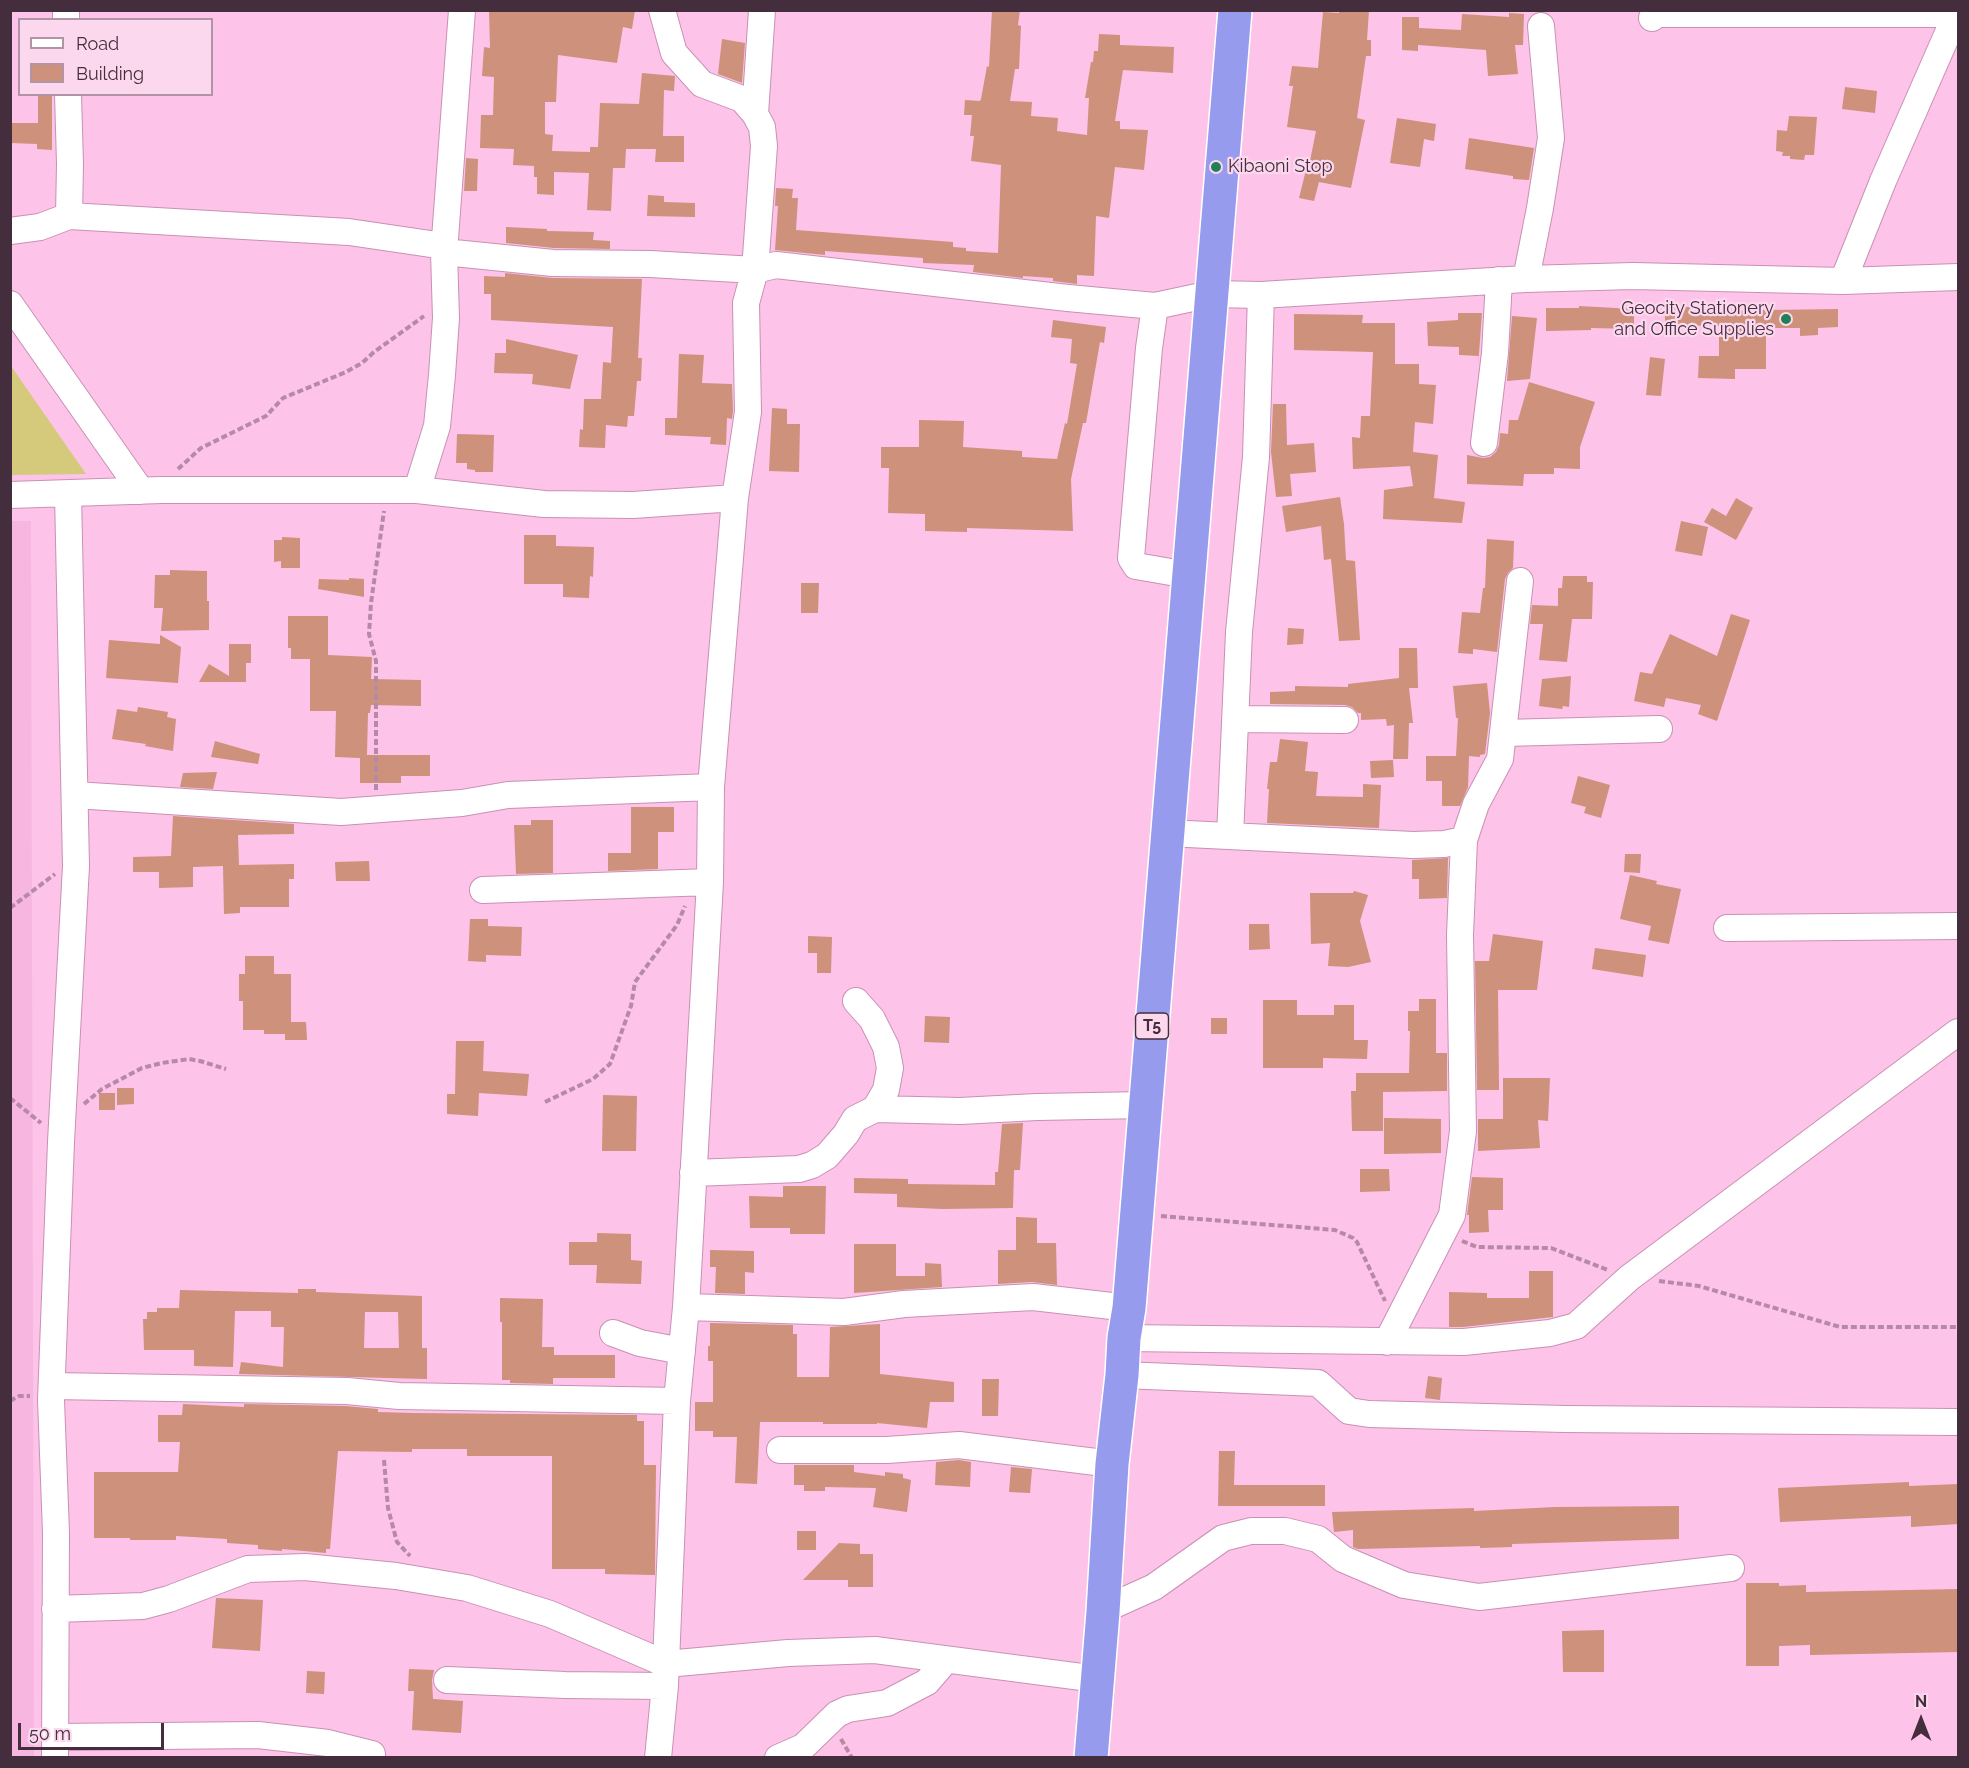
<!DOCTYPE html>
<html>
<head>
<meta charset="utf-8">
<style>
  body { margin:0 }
  #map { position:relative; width:1969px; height:1768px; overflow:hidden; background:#fdc3e8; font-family:Raleway,sans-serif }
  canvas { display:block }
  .frame { position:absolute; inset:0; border:12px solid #442d3c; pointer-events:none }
  .legend { position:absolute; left:18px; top:18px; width:195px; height:78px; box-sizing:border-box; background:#fcd8ee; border:2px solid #b294a7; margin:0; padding:8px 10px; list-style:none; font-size:18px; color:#442d3c }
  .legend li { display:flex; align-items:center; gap:12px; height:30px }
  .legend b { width:30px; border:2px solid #b294a7 }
  .north { position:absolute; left:1891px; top:1690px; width:60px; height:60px; -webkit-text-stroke:4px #fcd8ee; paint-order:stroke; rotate:0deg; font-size:16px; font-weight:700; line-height:24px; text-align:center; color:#442d3c }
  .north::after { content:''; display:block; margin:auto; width:21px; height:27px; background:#442d3c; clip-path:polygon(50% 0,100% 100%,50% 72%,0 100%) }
  .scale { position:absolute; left:18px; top:1723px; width:146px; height:27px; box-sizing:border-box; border:3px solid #442d3c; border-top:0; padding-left:8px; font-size:18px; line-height:21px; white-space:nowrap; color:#442d3c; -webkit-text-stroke:4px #fcd8ee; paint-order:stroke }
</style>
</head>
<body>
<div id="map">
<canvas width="1969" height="1768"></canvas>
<div class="frame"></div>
<ul class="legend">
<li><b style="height:8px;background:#fff"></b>Road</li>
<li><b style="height:16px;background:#ce917b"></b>Building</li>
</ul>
<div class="north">N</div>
<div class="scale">50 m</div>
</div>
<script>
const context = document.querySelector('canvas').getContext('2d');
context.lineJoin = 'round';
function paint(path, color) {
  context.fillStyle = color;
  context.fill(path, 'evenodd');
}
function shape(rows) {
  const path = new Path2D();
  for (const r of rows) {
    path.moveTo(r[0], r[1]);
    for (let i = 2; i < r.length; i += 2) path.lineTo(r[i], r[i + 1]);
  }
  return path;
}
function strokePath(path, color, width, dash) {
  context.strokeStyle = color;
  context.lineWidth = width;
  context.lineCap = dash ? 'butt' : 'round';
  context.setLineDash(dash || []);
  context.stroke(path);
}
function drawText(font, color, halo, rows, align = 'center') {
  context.font = font + ' Raleway,sans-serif';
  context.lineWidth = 4.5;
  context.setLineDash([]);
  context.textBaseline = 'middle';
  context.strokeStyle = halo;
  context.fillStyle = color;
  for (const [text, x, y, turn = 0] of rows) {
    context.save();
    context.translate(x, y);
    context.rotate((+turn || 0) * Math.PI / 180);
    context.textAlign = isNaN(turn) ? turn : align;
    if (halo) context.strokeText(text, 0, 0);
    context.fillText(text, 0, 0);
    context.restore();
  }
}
const built = shape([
  [10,521,31,521,34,1758,10,1757]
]);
const green = shape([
  [11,366,86,474,11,475]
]);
const building = shape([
  [489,10,635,10,632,29,623,27,617,63,558,55,556,102,545,102,545,134,553,135,552,151,590,152,590,147,598,147,600,103,639,104,642,73,675,76,674,91,664,90,663,136,684,136,684,162,655,162,656,149,626,149,625,168,613,168,611,211,587,210,589,173,554,172,554,195,537,194,537,177,534,177,534,166,513,165,514,149,480,148,481,115,493,115,494,77,482,76,484,47,490,48],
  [992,10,1020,10,1018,25,1021,26,1019,69,1015,69,1010,101,1032,102,1031,116,1058,118,1057,131,1087,135,1089,98,1085,98,1091,62,1093,62,1094,51,1098,51,1099,34,1120,35,1120,45,1174,47,1173,73,1123,70,1115,121,1120,121,1120,129,1148,130,1144,170,1115,167,1109,218,1096,216,1094,276,1077,275,1077,284,1053,281,1053,278,1023,276,1023,278,973,272,974,265,923,263,923,258,825,251,825,255,775,250,778,206,775,206,776,188,793,189,792,198,798,198,796,230,953,242,953,247,966,248,966,251,998,253,1001,165,971,161,974,136,970,136,972,115,964,115,965,100,980,101,981,99,987,66,989,67],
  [1339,10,1369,10,1367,40,1371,40,1371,56,1366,56,1357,118,1365,120,1351,188,1319,182,1314,201,1299,198,1307,166,1309,166,1316,131,1287,127,1293,86,1289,86,1292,66,1318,68,1323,12,1339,13],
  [1509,13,1524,14,1523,45,1515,45,1518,74,1488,76,1486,50,1418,45,1418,51,1402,50,1402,17,1419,17,1419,28,1461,30,1462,14,1509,17],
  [722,39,745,43,742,83,718,74],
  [1845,87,1877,91,1875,113,1842,109],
  [38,94,52,94,52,150,37,149,37,144,10,143,11,123,38,123],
  [1789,116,1817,117,1814,155,1805,155,1804,160,1790,159,1790,156,1782,156,1783,152,1776,151,1777,130,1787,131],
  [1397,118,1436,124,1434,141,1424,139,1420,167,1390,163],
  [1469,138,1534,148,1529,180,1513,179,1513,176,1465,169],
  [466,158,478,159,477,191,464,191],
  [648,195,664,196,664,202,695,203,695,217,647,216],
  [506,227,547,229,547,231,594,232,593,240,610,241,610,249,554,248,506,243],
  [505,273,553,278,642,279,638,358,642,358,641,381,637,381,634,416,628,416,627,427,606,425,605,448,579,447,580,429,583,430,584,399,601,399,603,362,611,363,613,327,491,320,491,294,484,294,484,276,505,277],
  [1579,306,1634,309,1634,329,1591,328,1591,330,1546,331,1546,308,1579,308],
  [1665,307,1701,307,1701,311,1838,309,1838,327,1818,328,1818,335,1800,336,1800,328,1766,328,1766,369,1735,369,1735,379,1698,378,1699,356,1719,356,1719,326,1665,325],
  [1458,313,1482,313,1478,367,1479,356,1459,355,1459,347,1428,346,1427,322,1458,320],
  [1294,314,1363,315,1362,323,1395,323,1395,364,1419,364,1419,384,1436,385,1433,424,1415,422,1413,452,1438,455,1434,498,1465,502,1462,523,1383,519,1384,490,1413,486,1410,466,1353,469,1352,437,1360,438,1361,416,1370,416,1373,352,1294,350],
  [1512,316,1537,318,1530,379,1507,381],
  [1053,320,1106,327,1104,343,1100,342,1086,423,1083,423,1071,479,1073,531,967,528,967,532,925,531,925,514,888,513,889,468,881,468,881,447,919,447,919,420,964,421,963,447,1022,451,1022,457,1057,459,1065,423,1067,424,1077,364,1070,363,1072,339,1051,337],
  [506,339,578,355,570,389,532,384,533,374,494,373,495,353,506,353],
  [679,354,704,355,702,383,732,384,733,411,732,419,727,418,726,445,710,444,711,437,707,437,665,435,665,418,677,418],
  [1650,357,1665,359,1661,396,1646,395],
  [1529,382,1595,402,1580,447,1580,469,1554,468,1554,474,1524,474,1523,486,1467,484,1467,455,1483,458,1490,457,1496,452,1499,445,1500,433,1508,434,1509,420,1518,420],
  [1273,404,1286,404,1287,445,1314,443,1316,472,1290,474,1292,496,1276,497,1271,452],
  [772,408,787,409,787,424,800,424,799,472,769,471],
  [457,434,494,435,493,472,475,472,475,470,467,469,467,463,456,463],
  [1340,497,1344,524,1346,560,1355,561,1360,640,1339,641,1331,559,1324,560,1321,526,1286,532,1282,506],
  [1736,498,1753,508,1736,540,1704,522,1712,508,1726,516],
  [1681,521,1708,527,1702,556,1675,551],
  [524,535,556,535,556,546,594,547,593,577,590,576,589,598,563,597,563,584,524,584],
  [282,537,300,538,300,568,281,568,281,561,274,562,274,540,282,540],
  [1487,539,1514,541,1513,568,1508,573,1505,579,1497,652,1473,649,1473,654,1458,653,1462,612,1480,613,1483,588,1485,588],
  [170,570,207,571,207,601,209,601,209,630,161,631,163,608,154,608,155,575,170,575],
  [1563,576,1587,576,1587,582,1593,582,1592,619,1572,619,1567,662,1539,660,1543,624,1530,624,1532,605,1558,606,1558,588,1562,588],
  [349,578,364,579,364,597,318,589,319,579,349,580],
  [801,583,819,583,818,613,801,613],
  [1731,614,1750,620,1717,721,1698,714,1701,705,1666,698,1664,707,1634,701,1640,672,1652,674,1670,634,1717,656],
  [288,616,328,616,328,655,372,657,371,679,421,680,421,706,371,705,370,713,368,713,367,755,430,755,430,776,401,776,401,783,360,783,360,758,335,757,336,711,310,711,310,659,291,659,291,648,288,648],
  [1288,628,1304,629,1303,644,1287,645],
  [160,635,181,647,178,683,106,678,109,640,160,644],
  [229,644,251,644,251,663,246,663,246,682,199,682,209,664,229,676],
  [1399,648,1417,648,1418,688,1409,688,1413,723,1409,723,1408,759,1393,759,1394,725,1387,726,1386,719,1361,720,1361,713,1358,713,1352,707,1345,705,1270,704,1270,692,1295,691,1295,686,1348,687,1348,684,1399,678],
  [1571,676,1569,707,1563,706,1562,709,1539,706,1542,679],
  [1487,683,1490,713,1485,754,1480,755,1480,757,1469,756,1468,787,1460,806,1442,806,1442,781,1426,781,1426,756,1460,756,1456,756,1458,718,1456,718,1453,686],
  [138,707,168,712,167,717,176,719,173,751,145,746,146,744,112,739,117,709,137,712],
  [1280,739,1308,742,1305,771,1318,772,1316,796,1363,797,1363,784,1381,785,1379,828,1267,823,1269,789,1267,789,1270,762,1277,762],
  [215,741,260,754,258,764,211,757],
  [1393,760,1394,777,1371,778,1370,761],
  [217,772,213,789,180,787,183,773],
  [1578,776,1610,785,1601,818,1584,813,1586,807,1571,803],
  [631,807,674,807,674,832,658,832,658,869,608,871,608,853,631,853],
  [173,816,294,824,294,834,238,835,239,865,294,864,294,879,289,879,289,907,240,907,240,913,224,914,223,866,193,867,193,887,159,888,159,872,133,872,133,857,171,856],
  [531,820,553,820,553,873,516,874,514,825,531,825],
  [1625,854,1641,854,1640,873,1624,872],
  [1448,858,1447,898,1419,899,1419,879,1412,879,1412,860],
  [369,861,370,881,336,881,335,862],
  [1630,875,1657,881,1656,884,1681,889,1669,944,1648,940,1651,926,1620,919],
  [1354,891,1368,895,1360,921,1371,962,1348,967,1328,966,1330,943,1311,944,1310,893,1353,893],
  [470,919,488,919,488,926,522,927,521,956,486,955,486,962,468,961],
  [1249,924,1269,924,1270,949,1249,950],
  [1493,934,1543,941,1537,990,1498,990,1499,1090,1477,1090,1475,961,1489,961],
  [808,936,832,937,831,973,817,973,817,953,808,953],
  [1595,948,1646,955,1643,977,1592,969],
  [245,956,274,956,274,974,291,974,291,1022,306,1022,307,1040,285,1040,285,1034,264,1034,264,1030,243,1030,243,1001,239,1001,239,974,245,974],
  [1419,999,1436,999,1436,1053,1447,1053,1447,1091,1383,1092,1383,1131,1352,1131,1351,1091,1356,1091,1356,1073,1409,1073,1410,1031,1408,1031,1408,1011,1419,1011],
  [1263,1000,1297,1000,1297,1015,1334,1015,1334,1005,1354,1005,1354,1040,1368,1040,1367,1059,1323,1058,1323,1068,1263,1068],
  [925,1016,950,1017,949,1043,924,1042],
  [1211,1018,1227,1018,1227,1034,1211,1034],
  [456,1041,484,1041,483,1071,529,1074,527,1096,479,1093,478,1116,447,1114,447,1094,455,1094],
  [1503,1078,1550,1078,1548,1121,1538,1120,1540,1148,1478,1151,1478,1119,1503,1119],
  [117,1088,134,1088,134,1104,117,1105],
  [99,1093,115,1093,115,1110,99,1110],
  [603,1095,637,1096,636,1151,602,1151],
  [1384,1118,1441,1119,1441,1153,1384,1154],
  [1023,1123,1020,1170,1014,1170,1013,1208,943,1209,897,1207,897,1194,854,1193,854,1178,908,1179,908,1184,995,1185,995,1172,998,1172,1002,1124],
  [1360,1169,1389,1169,1390,1191,1360,1192],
  [1472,1177,1503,1178,1503,1210,1488,1210,1489,1232,1469,1233,1469,1215,1467,1215],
  [783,1186,826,1186,825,1234,790,1234,790,1228,750,1228,749,1196,783,1197],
  [1016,1217,1037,1218,1037,1243,1056,1243,1057,1285,1032,1282,998,1284,998,1250,1016,1250],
  [597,1233,631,1234,631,1260,642,1261,641,1284,596,1283,597,1265,569,1265,569,1242,597,1242],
  [854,1244,896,1244,896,1276,925,1276,925,1263,941,1264,942,1287,854,1293],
  [710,1250,754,1251,754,1273,745,1272,745,1294,715,1293,716,1267,710,1267],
  [1529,1271,1553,1271,1553,1317,1463,1327,1449,1327,1449,1292,1487,1293,1487,1298,1529,1298],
  [298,1289,316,1289,316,1292,422,1296,422,1348,427,1348,427,1379,239,1374,241,1362,283,1367,284,1327,271,1327,271,1311,235,1311,233,1367,194,1366,194,1350,144,1350,143,1319,147,1319,147,1312,157,1312,157,1308,179,1308,180,1290,298,1293],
  [365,1312,398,1312,399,1348,364,1348],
  [500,1298,543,1299,542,1347,554,1347,554,1355,615,1355,615,1378,553,1378,553,1384,510,1383,510,1380,502,1380,502,1322,500,1322],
  [710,1323,793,1325,793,1334,797,1334,797,1377,829,1377,830,1327,880,1324,880,1374,954,1382,954,1402,930,1402,927,1428,877,1423,877,1424,823,1424,823,1422,760,1422,757,1484,735,1483,737,1437,713,1437,713,1431,695,1431,695,1402,713,1402,713,1361,708,1361,708,1346,710,1346],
  [1428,1376,1442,1378,1440,1400,1425,1398],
  [982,1379,999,1379,998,1416,982,1416],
  [183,1404,244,1407,244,1404,346,1406,378,1409,378,1412,412,1413,637,1415,637,1421,644,1421,644,1465,656,1465,655,1575,605,1574,605,1569,552,1569,552,1456,467,1456,467,1449,412,1449,412,1452,338,1451,330,1549,326,1549,326,1553,282,1549,282,1551,258,1549,258,1545,227,1543,227,1539,176,1536,176,1540,130,1540,130,1538,94,1538,94,1472,178,1472,180,1442,158,1442,158,1415,182,1415],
  [1219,1451,1235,1451,1234,1485,1325,1485,1325,1506,1218,1506],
  [959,1460,971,1462,970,1487,935,1485,936,1462],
  [794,1465,854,1465,854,1472,885,1476,885,1472,903,1474,903,1478,911,1480,907,1512,873,1507,876,1488,825,1487,825,1491,804,1491,804,1485,794,1485],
  [1011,1467,1032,1469,1030,1493,1009,1492],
  [1909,1482,1909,1486,1959,1484,1959,1524,1911,1527,1911,1516,1780,1522,1778,1488],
  [1679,1506,1679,1539,1512,1544,1512,1547,1480,1548,1480,1546,1358,1549,1353,1547,1353,1530,1334,1532,1332,1512,1474,1508,1474,1511,1555,1507],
  [797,1531,816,1531,816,1550,797,1550],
  [839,1543,860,1544,860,1554,873,1554,873,1587,848,1587,848,1580,803,1580],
  [1746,1583,1779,1583,1779,1586,1806,1585,1806,1592,1959,1589,1959,1652,1810,1655,1810,1645,1779,1646,1779,1666,1746,1666],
  [216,1598,263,1600,260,1651,212,1648],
  [1604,1630,1604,1672,1563,1672,1562,1631],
  [409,1669,434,1670,432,1680,433,1699,463,1701,461,1733,412,1730,414,1691,408,1691],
  [307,1671,325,1672,324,1694,306,1693]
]);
const path = shape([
  [178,469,201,448,266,416,283,398,346,372,362,363,374,352,424,316],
  [376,790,376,661,369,634,371,603,384,511],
  [10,908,55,874],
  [10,1098,41,1123],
  [545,1102,593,1079,610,1064,631,1006,635,982,677,925,685,906],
  [84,1104,102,1089,142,1068,162,1063,189,1059,200,1061,226,1069],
  [1161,1216,1335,1230,1353,1238,1357,1242,1385,1301],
  [1462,1241,1477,1247,1551,1248,1608,1270],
  [1659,1281,1699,1286,1840,1327,1958,1327],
  [10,1401,19,1396,30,1396],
  [384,1460,388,1508,394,1531,397,1542,410,1556],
  [841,1739,852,1758]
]);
const minor = shape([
  [66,10,66,20],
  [1652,18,1656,14,1957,14],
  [68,94,70,164,69,216],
  [755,114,762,10],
  [10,231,40,227,69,216,349,232,444,246],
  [444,252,553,263,650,264,755,270,764,146,762,127,755,114,742,99,702,84,674,53,662,10],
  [1526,279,1540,208,1551,138,1541,26],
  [1843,281,1883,181,1958,10],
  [10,304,141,491],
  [1155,306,1149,348,1131,558,1136,566,1188,575],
  [1484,443,1495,353,1499,280],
  [417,490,437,426,442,375,446,318,444,252,462,10],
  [10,495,161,490,417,490,544,504,633,505,735,498],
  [1236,719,1345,720],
  [1504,733,1659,729],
  [75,795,341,812,462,803,508,795,711,787],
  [1167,833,1413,845,1444,844,1464,840,1476,804,1500,759,1520,581],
  [1230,836,1239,632,1256,457,1261,295],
  [483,890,710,882],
  [1727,928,1958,926],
  [856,1001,872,1019,886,1047,890,1068,886,1090,875,1109],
  [693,1173,799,1169,812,1165,827,1156,846,1134,855,1119,875,1109,960,1111,1037,1107,1145,1105],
  [686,1307,844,1312,904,1304,1033,1297,1129,1308],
  [613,1333,640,1343,682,1351],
  [1124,1338,1464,1342,1550,1333,1576,1326,1629,1278,1958,1032],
  [1387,1342,1452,1215,1463,1131,1460,935,1464,840],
  [1122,1375,1318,1383,1349,1411,1369,1414,1565,1419,1955,1422],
  [52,1386,347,1391,399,1396,677,1401],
  [780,1450,887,1450,959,1445,1112,1464],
  [55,1609,143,1606,169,1599,248,1569,305,1567,396,1576,467,1588,550,1614,666,1664,788,1653,875,1650,1097,1679],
  [1103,1610,1154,1587,1223,1538,1251,1531,1285,1531,1318,1539,1343,1559,1404,1585,1479,1597,1731,1568],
  [447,1680,565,1685,665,1686],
  [55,1737,258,1735,328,1743,372,1754],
  [55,1758,56,1533,51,1400,61,1142,76,866,68,494],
  [658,1758,665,1686,677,1401,686,1307,710,882,711,787,735,498,748,412,746,303,755,270,776,265,1068,298,1155,306,1211,294,1261,295,1525,279,1633,276,1843,281,1958,277],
  [778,1758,803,1747,837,1714,848,1709,887,1703,927,1682,946,1660]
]);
const highway = shape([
  [1091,1758,1103,1612,1112,1464,1122,1375,1124,1338,1129,1308,1235,10]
]);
const markers = [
  [1216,167,6,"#218058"],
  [1786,319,6,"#218058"]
];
const shields = [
  [1152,1026,33]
];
const shieldNames = [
  ["T5",1152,1026]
];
const poiNames = [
  ["Kibaoni Stop",1228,167],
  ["Geocity Stationery",1774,309,"right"],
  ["and Office Supplies",1774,330,"right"]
];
paint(built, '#f7b6e0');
paint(green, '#d5c97c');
paint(building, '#ce917b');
strokePath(minor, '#c891b4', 28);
strokePath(highway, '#fff', 36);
strokePath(path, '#b689a6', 4, [6, 3]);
strokePath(minor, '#fff', 26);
strokePath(highway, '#969bee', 33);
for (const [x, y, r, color] of markers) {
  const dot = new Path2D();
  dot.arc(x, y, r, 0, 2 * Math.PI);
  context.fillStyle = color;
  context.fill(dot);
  strokePath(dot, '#fcd8ee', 2);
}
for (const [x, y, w] of shields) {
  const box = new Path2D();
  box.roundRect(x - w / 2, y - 13, w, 26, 4.5);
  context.fillStyle = '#fcd8ee';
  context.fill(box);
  strokePath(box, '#442d3c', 1.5);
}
drawText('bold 16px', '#442d3c', null, shieldNames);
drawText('18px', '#442d3c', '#fcd8ee', poiNames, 'left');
</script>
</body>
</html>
